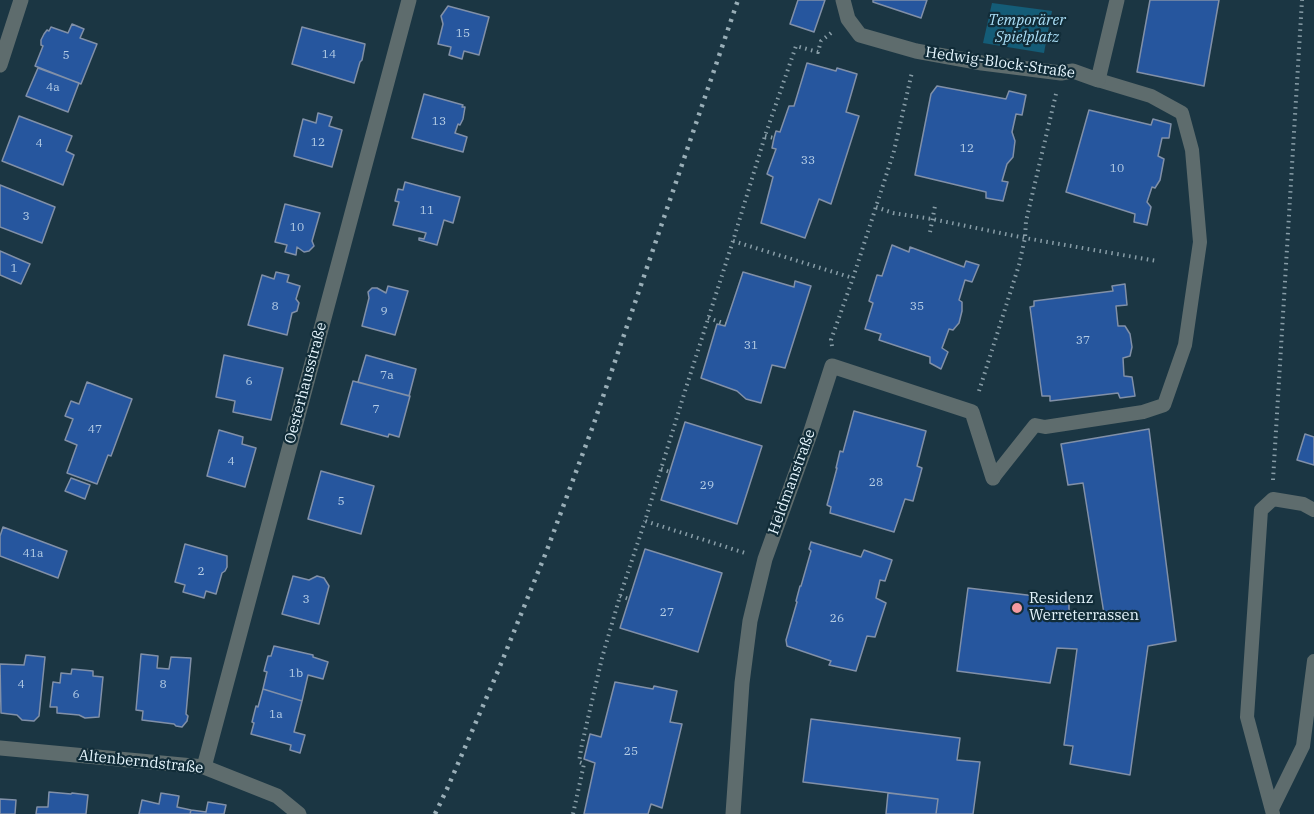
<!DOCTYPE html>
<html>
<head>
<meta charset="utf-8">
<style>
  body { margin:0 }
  canvas { display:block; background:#1b3643 }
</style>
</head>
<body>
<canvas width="1314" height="814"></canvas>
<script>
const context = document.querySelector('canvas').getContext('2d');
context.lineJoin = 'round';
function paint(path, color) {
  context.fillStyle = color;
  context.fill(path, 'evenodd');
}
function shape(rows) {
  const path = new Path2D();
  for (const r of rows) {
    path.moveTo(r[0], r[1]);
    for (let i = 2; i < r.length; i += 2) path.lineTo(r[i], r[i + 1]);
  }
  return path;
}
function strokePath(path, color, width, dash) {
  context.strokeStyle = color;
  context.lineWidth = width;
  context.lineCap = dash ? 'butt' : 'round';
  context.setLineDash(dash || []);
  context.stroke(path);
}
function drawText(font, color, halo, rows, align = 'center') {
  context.font = font + ' "IBM Plex Serif",serif';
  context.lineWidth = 4.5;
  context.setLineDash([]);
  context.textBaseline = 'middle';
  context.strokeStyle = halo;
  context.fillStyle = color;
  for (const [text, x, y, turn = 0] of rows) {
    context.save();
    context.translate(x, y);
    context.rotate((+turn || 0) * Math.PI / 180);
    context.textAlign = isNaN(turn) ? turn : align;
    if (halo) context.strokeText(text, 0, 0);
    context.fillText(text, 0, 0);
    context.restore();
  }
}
const green = shape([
  [992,3,1052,11,1044,53,983,43]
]);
const building = shape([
  [798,0,825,0,814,32,790,24,798,0],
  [873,0,927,0,921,18,873,2,873,0],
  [1150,0,1219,0,1204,86,1137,72,1150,0],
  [448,6,489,17,479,55,464,51,462,59,449,55,451,47,438,44,443,24,441,16,448,6],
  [72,24,84,29,80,38,97,44,81,84,35,66,43,46,41,45,41,40,44,34,47,30,49,31,51,27,68,33,72,24],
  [302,27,365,44,362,60,360,62,354,83,292,64,302,27],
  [807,63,836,71,837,68,857,74,846,112,859,116,831,204,819,199,805,238,761,223,773,177,767,174,776,149,772,148,774,138,776,131,780,132,789,106,794,106,807,63],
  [38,68,79,83,68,112,26,96,38,68],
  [937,86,1006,99,1009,91,1026,95,1022,115,1016,114,1012,132,1015,141,1013,157,1007,164,1002,181,1008,182,1003,201,986,198,986,192,915,175,931,94,937,86],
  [424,94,463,105,462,107,465,107,463,119,460,125,458,124,455,133,467,137,463,152,412,138,424,94],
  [1089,110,1151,125,1153,119,1171,124,1169,138,1162,138,1158,156,1164,159,1160,180,1155,188,1152,187,1147,202,1151,207,1147,225,1134,222,1135,214,1066,192,1089,110],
  [318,113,332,117,329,126,342,130,332,167,294,156,303,119,316,123,318,113],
  [19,116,72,136,66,151,74,155,63,185,2,161,19,116],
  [405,182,460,197,453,223,444,220,437,245,419,240,419,238,424,239,426,233,393,225,399,202,395,201,398,189,403,190,405,182],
  [0,185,55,207,42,243,0,227,0,185],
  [285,204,320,213,312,241,314,246,309,251,304,252,297,247,296,255,285,252,287,245,275,242,285,204],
  [892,245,909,252,910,247,964,267,966,261,979,265,972,282,965,280,959,300,962,302,962,311,959,323,953,330,949,329,942,348,948,352,941,369,930,363,930,357,879,340,881,334,865,329,873,303,869,301,877,275,882,276,892,245],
  [0,251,30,264,21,284,0,275,0,251],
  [276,272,289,275,287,282,300,286,296,299,299,303,297,311,292,313,287,335,248,325,262,275,274,279,276,272],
  [743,272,794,287,795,281,811,286,785,368,772,365,761,403,746,399,737,391,701,378,717,324,725,326,743,272],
  [1125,284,1127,305,1116,306,1118,326,1125,326,1130,334,1132,347,1130,356,1123,358,1124,376,1132,377,1135,396,1120,398,1118,393,1050,401,1050,396,1042,396,1030,307,1034,306,1034,301,1113,291,1112,286,1125,284],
  [388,286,408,291,395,335,362,326,369,298,368,292,372,288,377,288,386,293,388,286],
  [224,355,283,368,271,420,233,412,235,401,216,397,224,355],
  [366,355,416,369,409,396,358,382,366,355],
  [353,381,410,396,399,437,389,434,388,437,341,424,353,381],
  [87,382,132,399,111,456,108,455,97,484,67,473,77,445,65,440,73,419,65,416,71,401,79,404,87,382],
  [854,411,926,431,917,466,922,468,913,501,905,499,894,532,830,513,831,507,827,505,837,468,836,468,840,451,843,452,854,411],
  [685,422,762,446,737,524,661,500,685,422],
  [1149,429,1176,641,1148,646,1130,775,1070,764,1073,746,1064,745,1077,649,1057,648,1050,683,957,671,968,588,1069,600,1069,615,1105,620,1083,483,1068,485,1061,444,1149,429],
  [219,430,243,437,242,444,256,448,245,487,207,476,219,430],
  [1305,434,1314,437,1314,465,1297,460,1305,434],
  [321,471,374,486,361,534,308,519,321,471],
  [71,478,90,485,85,499,65,491,71,478],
  [3,527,67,551,58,578,0,556,0,536,3,527],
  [811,542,861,557,864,550,892,560,885,581,880,580,876,598,886,603,875,637,867,636,856,671,829,665,831,661,787,646,786,640,797,602,796,601,800,586,801,586,811,551,809,549,811,542],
  [185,544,227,556,227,567,225,571,222,573,216,594,206,591,204,598,183,592,185,585,175,582,185,544],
  [645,549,722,573,698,652,620,628,645,549],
  [293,576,309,580,317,576,324,578,329,586,319,624,282,614,293,576],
  [274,646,313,655,313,657,328,662,323,679,308,675,302,701,263,689,267,672,264,671,268,656,271,656,274,646],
  [141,654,158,656,157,668,169,669,171,657,191,658,186,714,188,716,187,721,182,727,176,726,174,724,142,720,143,711,136,710,141,654],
  [26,655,45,657,39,716,34,721,22,720,17,715,1,713,0,664,24,665,26,655],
  [72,669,93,671,93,676,103,677,99,717,85,718,79,715,57,713,57,707,50,707,53,682,60,683,61,673,71,674,72,669],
  [615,682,653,689,654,686,677,691,670,722,682,724,662,808,651,804,648,814,584,814,595,763,584,759,590,734,601,737,615,682],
  [263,689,302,701,294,732,305,735,300,753,290,750,291,745,251,734,254,723,252,722,256,706,258,707,263,689],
  [811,719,960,738,957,760,980,762,973,814,936,814,938,799,803,782,811,719],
  [49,792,71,794,72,793,88,795,86,814,36,814,37,807,48,807,49,792],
  [161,793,179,796,177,807,191,810,190,814,139,814,142,800,159,804,161,793],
  [888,793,938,799,936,814,886,814,888,793],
  [0,799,16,800,15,814,0,814,0,799],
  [208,802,226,805,224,814,190,814,191,810,206,812,208,802]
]);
const path = shape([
  [831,33,821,41,818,52,796,46,765,136,733,241,853,278],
  [765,136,774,138],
  [876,207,893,213,932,219,1025,238,1157,261],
  [930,232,935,206],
  [733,241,685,391,645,521,745,553],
  [708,318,726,324],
  [832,346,831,340,853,278,894,151,912,72],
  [979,391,1019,265,1025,238,1026,221,1056,94],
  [661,469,670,472],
  [1273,480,1302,0],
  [620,596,629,599],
  [573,814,584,764,579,762,582,744,602,658,620,596,645,521]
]);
const lane = shape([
  [993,478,1035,425,1045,427,1143,412,1164,405,1185,345,1200,242,1192,150,1182,113,1151,96,1098,80],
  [1272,809,1303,746,1314,661],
  [1273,814,1247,717,1261,510,1273,499,1303,504,1314,510]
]);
const street = shape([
  [843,0,848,19,860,35,916,51,982,63,1061,73,1073,71,1098,80,1117,0],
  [0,65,21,0],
  [0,748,204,767,277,796,299,814],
  [204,767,409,0],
  [733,814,742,683,750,621,765,559,810,434,832,366,972,412,993,478]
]);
const rail = shape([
  [435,814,447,789,498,671,547,550,593,426,738,0]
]);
const markers = [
  [1017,608,6,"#f49aa0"]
];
const numberNames = [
  ["15",463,34],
  ["14",329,55],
  ["5",66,56],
  ["4a",53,88],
  ["13",439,122],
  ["12",318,143],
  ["4",39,144],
  ["12",967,149],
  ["33",808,161],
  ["10",1117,169],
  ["11",427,211],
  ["3",26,217],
  ["10",297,228],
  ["1",14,269],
  ["8",275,307],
  ["35",917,307],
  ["9",384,312],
  ["37",1083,341],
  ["31",751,346],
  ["7a",387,376],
  ["6",249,382],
  ["7",376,410],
  ["47",95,430],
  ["4",231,462],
  ["28",876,483],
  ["29",707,486],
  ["5",341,502],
  ["41a",33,554],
  ["2",201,572],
  ["3",306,600],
  ["27",667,613],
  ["26",837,619],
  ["1b",296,674],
  ["4",21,685],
  ["8",163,685],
  ["6",76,695],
  ["1a",276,715],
  ["25",631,752]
];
const parkNames = [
  ["Temporärer",1027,21],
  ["Spielplatz",1027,38]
];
const streetNames = [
  ["Hedwig-Block-Straße",1000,63,8],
  ["Oesterhausstraße",306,383,-75],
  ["Heldmanstraße",792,482,-70],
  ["Altenberndstraße",141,762,6]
];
const poiNames = [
  ["Residenz",1029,599],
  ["Werreterrassen",1029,616]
];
paint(green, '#145c77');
paint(building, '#26569e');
strokePath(building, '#8190a8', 1.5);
strokePath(path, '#889da7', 4, [1.5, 4.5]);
strokePath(lane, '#5e6c6d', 14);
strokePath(street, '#5e6c6d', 15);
strokePath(rail, '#99aeb7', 4.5, [3, 6]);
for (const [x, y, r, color] of markers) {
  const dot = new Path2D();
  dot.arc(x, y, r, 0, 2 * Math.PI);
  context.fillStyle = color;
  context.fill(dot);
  strokePath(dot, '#112c38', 2);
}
drawText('12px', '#b5cde5', null, numberNames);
drawText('italic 15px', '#abdff7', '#112c38', parkNames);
drawText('15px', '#e5f5fd', '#112c38', streetNames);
drawText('15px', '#e5f5fd', '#112c38', poiNames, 'left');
</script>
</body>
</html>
